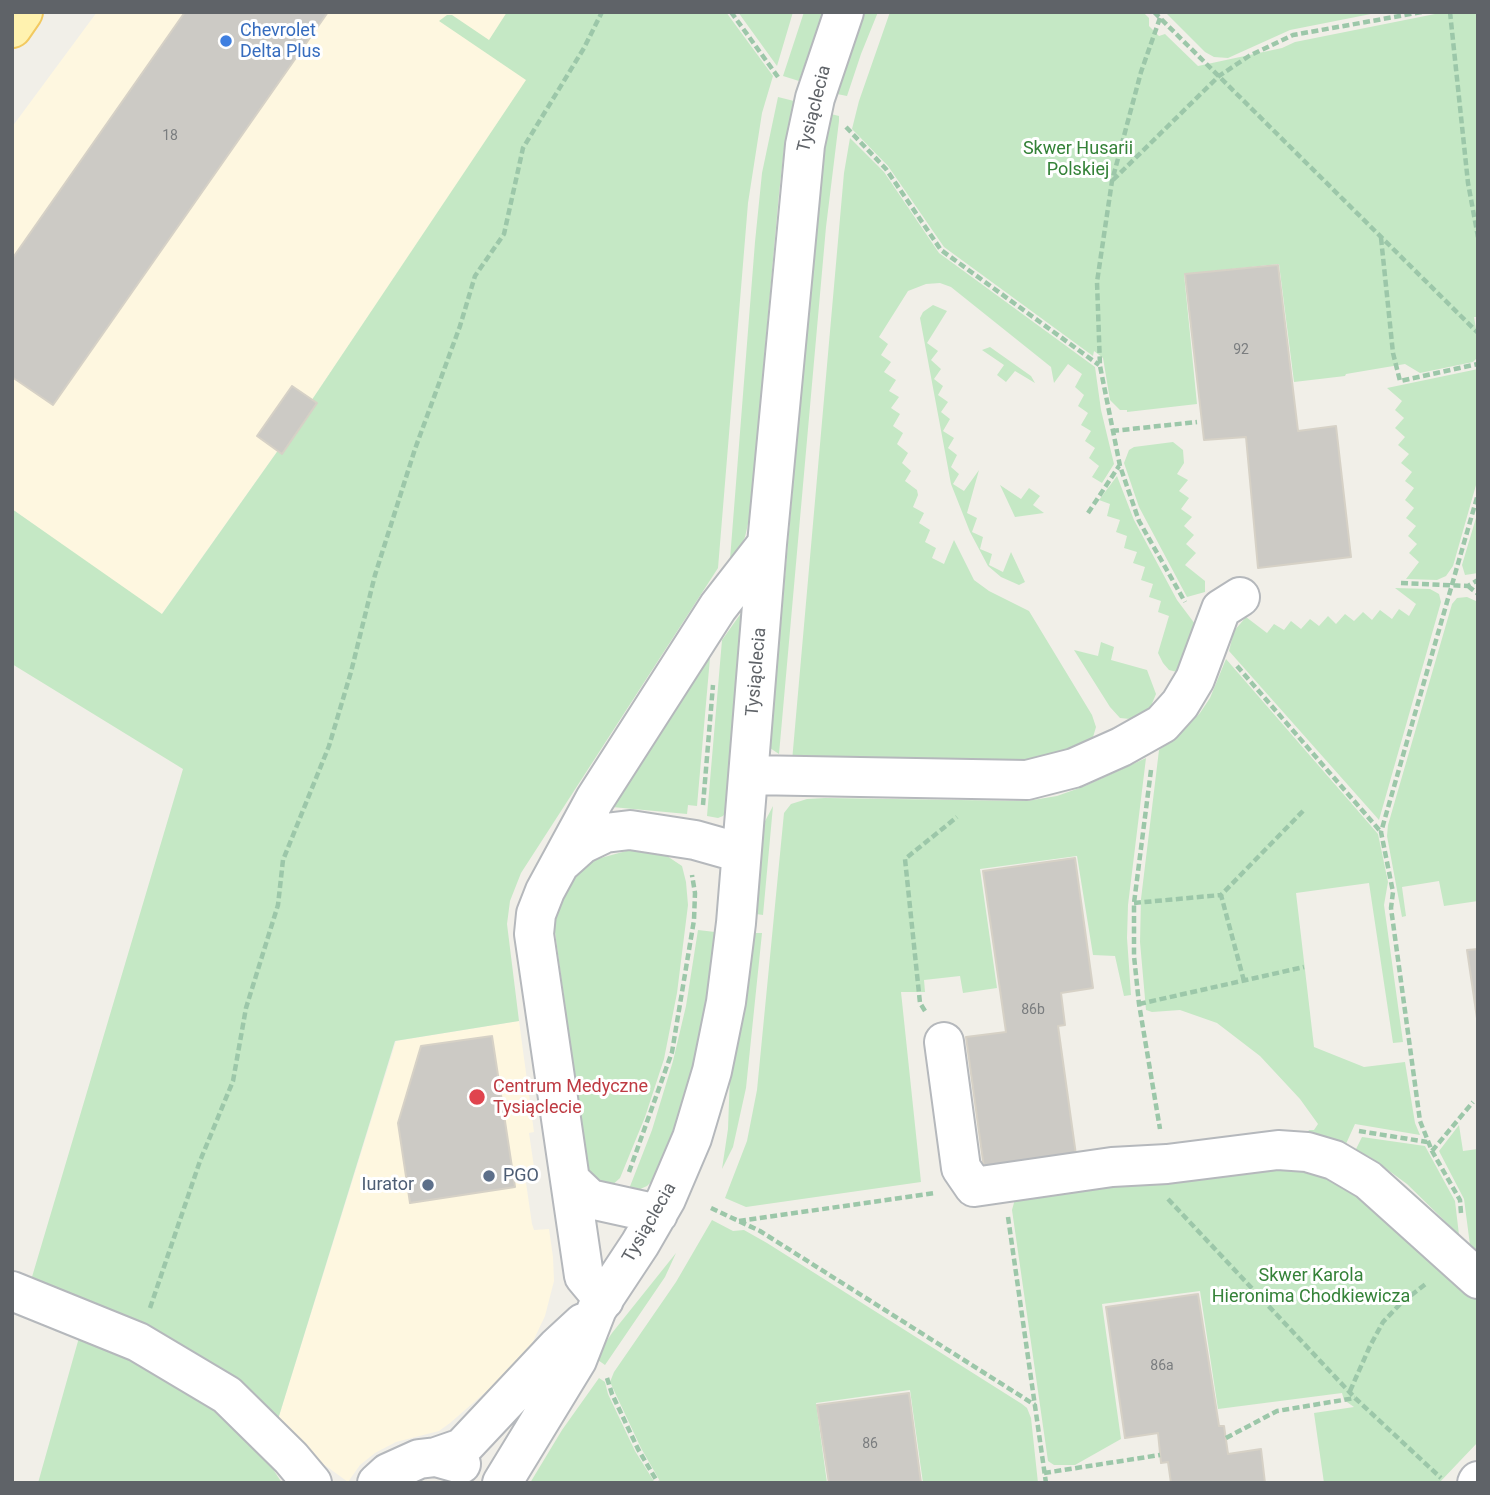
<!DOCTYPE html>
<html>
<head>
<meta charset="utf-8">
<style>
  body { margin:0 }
  #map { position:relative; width:1490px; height:1495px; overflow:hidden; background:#f1efe8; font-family:Roboto,sans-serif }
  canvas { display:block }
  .frame { position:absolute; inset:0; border:14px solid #5f6368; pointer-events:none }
</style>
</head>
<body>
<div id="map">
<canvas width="1490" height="1495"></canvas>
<div class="frame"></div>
</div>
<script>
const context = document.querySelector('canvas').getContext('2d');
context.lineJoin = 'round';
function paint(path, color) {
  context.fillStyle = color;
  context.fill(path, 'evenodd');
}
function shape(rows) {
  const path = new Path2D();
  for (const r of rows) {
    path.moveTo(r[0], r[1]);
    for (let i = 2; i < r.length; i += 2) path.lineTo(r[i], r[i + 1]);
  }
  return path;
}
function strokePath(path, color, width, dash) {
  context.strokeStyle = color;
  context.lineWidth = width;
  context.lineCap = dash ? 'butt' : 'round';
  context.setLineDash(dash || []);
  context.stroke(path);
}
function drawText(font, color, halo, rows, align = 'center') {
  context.font = font + ' Roboto,sans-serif';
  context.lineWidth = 6;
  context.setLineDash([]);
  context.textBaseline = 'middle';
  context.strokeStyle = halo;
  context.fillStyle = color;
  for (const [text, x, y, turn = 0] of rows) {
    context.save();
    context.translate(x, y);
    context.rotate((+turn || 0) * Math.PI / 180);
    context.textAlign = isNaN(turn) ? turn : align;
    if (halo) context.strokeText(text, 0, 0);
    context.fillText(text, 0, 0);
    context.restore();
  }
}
const commercial = shape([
  [97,12,573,12,279,449,161,615,12,509,12,127],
  [519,1021,534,1132,529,1133,534,1167,524,1169,532,1224,534,1230,549,1229,553,1257,554,1281,545,1316,528,1352,518,1364,450,1423,439,1431,396,1442,375,1453,360,1465,348,1482,275,1429,396,1041]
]);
const green = shape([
  [507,12,726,12,773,76,762,113,748,203,718,568,521,873,510,901,507,924,519,1021,395,1041,275,1429,29,1287,183,769,12,664,12,509,162,614,279,449,526,80,439,21,447,15,452,15,489,40],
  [738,12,793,12,777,66],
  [804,12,823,12,799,81,783,76],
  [865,12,878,12,861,54,847,96,837,94],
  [890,12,1143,12,1149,18,1149,26,1159,36,1165,34,1198,66,1282,48,1295,42,1445,12,1446,14,1478,12,1478,317,1474,317,1478,340,1477,358,1473,362,1420,373,1405,364,1346,374,1345,376,1294,382,1279,264,1184,274,1197,404,1127,412,1127,410,1120,410,1110,400,1103,358,1094,351,1093,356,944,247,888,166,852,129,859,101],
  [1165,12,1381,12,1290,30,1228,58,1214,57,1205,52],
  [778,97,794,101,784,149,779,194,750,515,745,537,729,572,755,242,762,173],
  [831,114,839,116,839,121,826,227,779,754,770,748,819,189,822,153],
  [850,138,884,172,939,253,1095,367,1101,410,1114,464,1102,483,1092,477,1099,466,1089,458,1095,448,1085,441,1091,431,1081,425,1088,413,1078,406,1084,395,1075,387,1082,374,1068,364,1054,383,1051,367,951,287,940,283,926,284,908,291,879,337,888,344,881,355,891,362,884,372,896,380,889,391,899,397,891,408,900,414,893,426,903,433,897,444,908,453,902,463,911,471,905,481,917,490,918,495,913,507,924,513,919,523,930,530,925,542,936,548,932,558,944,564,954,540,974,580,989,591,1029,611,1092,715,1096,727,1091,744,1049,761,792,761,844,173],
  [933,305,947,311,927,343,938,351,931,360,941,369,934,379,943,386,938,395,948,402,941,412,950,419,943,431,954,438,948,448,957,455,951,467,959,474,953,484,964,491,979,470,967,513,977,518,972,532,983,537,980,549,992,554,989,565,1003,572,1011,552,1025,582,1019,585,1001,577,988,566,970,532,951,484,920,318,923,312],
  [990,347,1031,376,1035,383,1015,371,1006,382,997,375,1004,365,982,350],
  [1478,369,1478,478,1453,566,1446,576,1437,580,1406,579,1419,562,1409,553,1417,544,1408,536,1416,526,1406,518,1414,508,1405,500,1414,488,1405,481,1412,472,1401,463,1409,454,1398,445,1405,437,1395,428,1404,418,1395,410,1402,401,1387,388],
  [1173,442,1183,450,1184,463,1177,474,1188,480,1179,491,1189,498,1181,509,1192,517,1184,526,1194,535,1186,544,1196,553,1185,565,1205,581,1205,592,1187,597,1139,507,1124,463,1129,450,1134,447],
  [1117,476,1134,520,1155,559,1177,600,1198,628,1177,672,1169,670,1163,663,1158,653,1169,616,1158,612,1161,601,1149,597,1153,584,1141,580,1145,567,1133,563,1137,552,1124,548,1127,536,1116,532,1120,520,1107,516,1110,504,1099,500],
  [1000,485,1021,499,1029,488,1040,496,1033,505,1044,513,1015,517],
  [1478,511,1478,573,1465,575,1462,565],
  [1395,588,1430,589,1439,594,1441,602,1379,820,1229,651,1234,631,1246,617,1267,633,1274,624,1284,630,1291,621,1301,629,1310,619,1319,626,1328,616,1336,624,1345,614,1354,621,1363,612,1372,620,1380,610,1392,619,1399,609,1409,616,1416,604],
  [1467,597,1478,602,1478,901,1444,906,1439,881,1402,887,1406,916,1402,917,1387,836,1388,825,1452,604,1457,598],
  [744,609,726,812,723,816,718,818,707,816,722,640],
  [712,635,697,806,688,805,687,814,612,807],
  [1101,642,1114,647,1111,660,1147,670,1156,694,1149,711,1141,717,1130,719,1120,718,1110,707,1074,650,1098,656],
  [1226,659,1378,834,1388,882,1384,905,1403,1042,1393,1043,1369,883,1296,893,1314,1047,1364,1067,1405,1062,1415,1123,1420,1135,1355,1124,1345,1146,1307,1133,1309,1130,1314,1130,1318,1124,1300,1099,1260,1056,1217,1023,1180,1010,1152,1012,1146,1010,1140,942,1141,899,1159,750,1178,736,1200,713,1210,698],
  [1146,758,1128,905,1127,938,1131,995,1124,996,1115,956,1093,955,1077,856,980,869,997,988,963,993,960,976,924,980,925,992,901,992,921,1182,746,1207,725,1198,747,1141,757,1090,784,813,791,804,807,799,825,798,1027,801,1057,796,1085,786],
  [773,806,763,915,756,914,763,825],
  [630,850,667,856,682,866,686,882,688,905,677,993,664,1059,645,1117,620,1178,609,1188,592,1177,587,1166,554,925,556,910,571,880,583,868,597,859],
  [698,930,715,932,704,1016,692,1069,678,1121,654,1179,647,1186,638,1190,629,1189,652,1130,673,1061,686,1006],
  [754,933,762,933,746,1088,733,1147,722,1169,728,1129,730,1074,748,991],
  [1459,1125,1463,1151,1478,1149,1478,1252,1470,1245,1464,1199,1439,1151],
  [1362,1137,1425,1146,1455,1201,1459,1235,1407,1184,1370,1157,1355,1151],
  [1199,1168,1331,1168,1478,1291,1478,1442,1439,1483,1324,1483,1314,1413,1354,1407,1344,1400,1342,1393,1218,1409,1200,1291,1102,1304,1121,1439,1075,1465,1054,1465,1048,1461,1012,1210,1015,1199],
  [712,1220,733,1231,744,1230,767,1243,1022,1404,1027,1408,1031,1418,1038,1483,923,1483,910,1390,816,1403,827,1483,661,1483,641,1448,610,1382,614,1372,676,1282],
  [676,1253,665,1277,605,1365,595,1358,612,1333],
  [82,1327,237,1413,282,1483,38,1483],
  [599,1378,605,1382,608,1394,635,1451,655,1483,530,1483,562,1430]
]);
const building = shape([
  [185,12,328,12,53,405,12,377,12,259,185,12],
  [1278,265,1298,431,1336,426,1351,557,1258,568,1246,437,1204,440,1185,274,1278,265],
  [292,386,317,403,282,454,257,436,292,386],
  [1075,858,1093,988,1061,993,1065,1025,1058,1026,1076,1155,984,1168,966,1037,1006,1032,983,871,1075,858],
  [1478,949,1478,1025,1467,950,1478,949],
  [492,1036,515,1187,410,1203,398,1123,421,1046,492,1036],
  [1198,1294,1219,1426,1224,1426,1228,1454,1261,1449,1265,1483,1171,1483,1168,1462,1161,1463,1158,1433,1125,1438,1106,1307,1198,1294],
  [909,1393,921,1483,829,1483,817,1405,909,1393]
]);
const path = shape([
  [731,12,778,77],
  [1154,12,1478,333],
  [1450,12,1468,183,1478,237],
  [1160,18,1141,72,1112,181,1097,282,1100,366,1120,466,1139,521,1185,602],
  [846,127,886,169,941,250,1099,365],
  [1113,180,1219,76,1249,56,1293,35,1422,12],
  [1381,238,1393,353,1400,381,1478,364],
  [1112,431,1197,422],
  [1088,513,1119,466],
  [1401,583,1468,586,1478,580],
  [1468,586,1478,594],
  [1237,666,1381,832],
  [1151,770,1134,903,1134,956,1139,1004,1160,1129],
  [703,805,713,685],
  [1134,903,1221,895],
  [1244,981,1221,895,1303,811],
  [1139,1004,1304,967],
  [925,1011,920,1003,905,859,957,817],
  [1359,1131,1427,1142],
  [1432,1151,1473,1102],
  [629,1172,672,1052,694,920,695,893,692,875],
  [1168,1199,1355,1398,1441,1478],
  [711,1208,760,1231,1035,1405],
  [1461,1213,1460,1200,1432,1151,1420,1121,1391,908,1393,892,1381,832,1478,494],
  [1008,1217,1046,1483],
  [739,1221,935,1193],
  [150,1308,200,1161,233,1081,246,1008,278,905,283,860,329,746,351,672,375,575,415,449,460,326,475,276,504,234,523,148,584,48,602,12],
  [607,1378,612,1394,638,1449,658,1483],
  [1350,1391,1370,1346,1383,1322,1401,1303,1427,1283],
  [1226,1438,1277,1411,1355,1398],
  [1044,1473,1160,1455]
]);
const minor = shape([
  [749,775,1027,780,1074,768,1121,747,1162,724,1180,704,1195,679,1221,609,1240,597],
  [563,861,582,844,605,833,630,830,695,840,741,853],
  [944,1042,961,1168,974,1187,1112,1167,1167,1164,1278,1150,1307,1152,1334,1160,1368,1180,1478,1279],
  [570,1180,590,1199,658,1214],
  [12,1291,138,1342,227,1395,291,1458,312,1483],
  [604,1300,584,1276,534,934,536,914,545,891,595,799,718,607,767,544],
  [436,1457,462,1448,557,1347,583,1323],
  [377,1483,388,1473,419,1459,436,1457,461,1464],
  [502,1483,577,1360,597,1309,640,1244,666,1199,692,1138,712,1071,726,1002,736,923,767,544,805,145,815,98,844,12],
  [1477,1483,1478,1481]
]);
const major = shape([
  [12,28,23,12]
]);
const markers = [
  [226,41,7,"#3f7fe0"],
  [477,1097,9,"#e0444e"],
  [489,1176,7,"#5c6f8a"],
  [428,1185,7,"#5c6f8a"]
];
const numberNames = [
  ["18",170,136],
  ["92",1241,350],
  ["86b",1033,1010],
  ["86a",1162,1366],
  ["86",870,1444]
];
const shopNames = [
  ["Chevrolet",240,31],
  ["Delta Plus",240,52]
];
const streetNames = [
  ["Tysiąclecia",815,109,-76],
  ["Tysiąclecia",757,672,-85],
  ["Tysiąclecia",650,1223,-60]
];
const parkNames = [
  ["Skwer Husarii",1078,149],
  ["Polskiej",1078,170],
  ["Skwer Karola",1311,1276],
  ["Hieronima Chodkiewicza",1311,1297]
];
const healthNames = [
  ["Centrum Medyczne",493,1087],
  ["Tysiąclecie",493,1108]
];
const serviceNames = [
  ["PGO",503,1176],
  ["Iurator",414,1185,"right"]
];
paint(commercial, '#fef7e0');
paint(green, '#c5e8c5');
paint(building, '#cccac5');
strokePath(building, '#d6d1c6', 2);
strokePath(minor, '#b5b8bc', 42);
strokePath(major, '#f2c960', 42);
strokePath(path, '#9cc7a9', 4.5, [7, 3.5]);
strokePath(minor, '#fff', 38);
strokePath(major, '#fff2af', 38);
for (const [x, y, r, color] of markers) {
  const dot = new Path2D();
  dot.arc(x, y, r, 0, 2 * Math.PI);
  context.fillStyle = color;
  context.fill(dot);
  strokePath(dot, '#fff', 2.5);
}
drawText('14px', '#7a7d7f', null, numberNames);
drawText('18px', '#366cbe', '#fff', shopNames, 'left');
drawText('18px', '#5f6368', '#fff', streetNames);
drawText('18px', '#348238', '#fff', parkNames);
drawText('18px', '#be3a42', '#fff', healthNames, 'left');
drawText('18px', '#4e5e75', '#fff', serviceNames, 'left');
</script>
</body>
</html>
